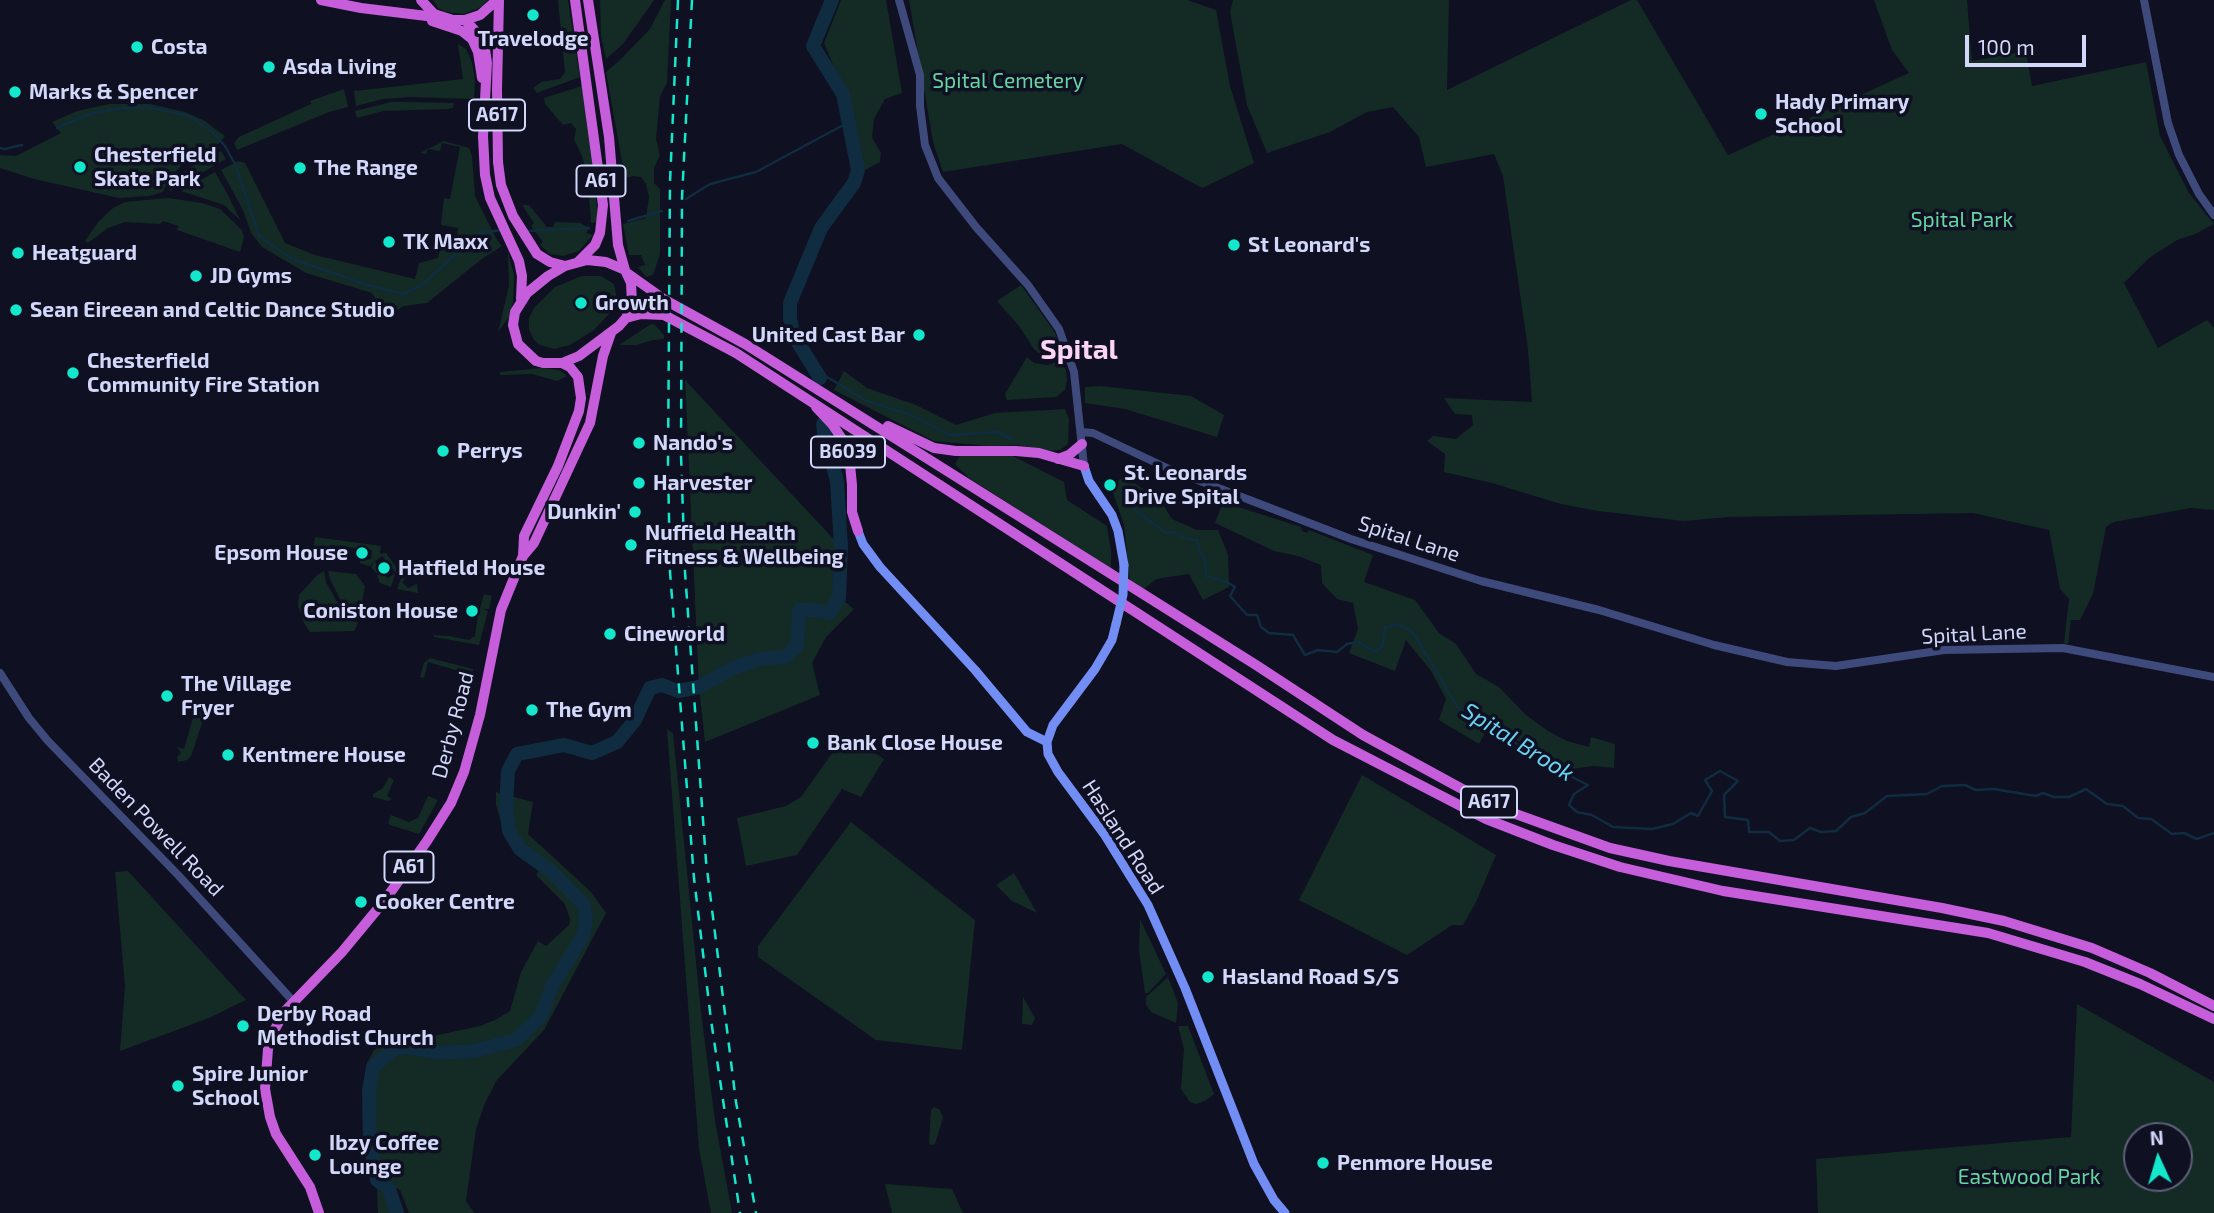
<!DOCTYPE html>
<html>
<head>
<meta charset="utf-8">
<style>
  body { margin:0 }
  #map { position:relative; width:2214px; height:1213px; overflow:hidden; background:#0f1021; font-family:"Exo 2",sans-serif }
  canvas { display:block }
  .north { position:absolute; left:2123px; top:1122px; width:70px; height:70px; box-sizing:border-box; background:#0f1021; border:2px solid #5d6078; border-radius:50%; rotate:356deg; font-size:19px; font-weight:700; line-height:28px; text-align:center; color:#d3d8fb }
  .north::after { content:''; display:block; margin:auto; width:24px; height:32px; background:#13e8cc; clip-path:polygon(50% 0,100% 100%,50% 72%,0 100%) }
  .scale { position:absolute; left:1965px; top:35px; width:121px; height:32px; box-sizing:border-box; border:4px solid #d3d8fb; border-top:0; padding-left:9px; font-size:21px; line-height:24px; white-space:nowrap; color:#d3d8fb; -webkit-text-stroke:5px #0f1021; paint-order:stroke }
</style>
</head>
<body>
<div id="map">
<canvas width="2214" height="1213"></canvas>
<div class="north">N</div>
<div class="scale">100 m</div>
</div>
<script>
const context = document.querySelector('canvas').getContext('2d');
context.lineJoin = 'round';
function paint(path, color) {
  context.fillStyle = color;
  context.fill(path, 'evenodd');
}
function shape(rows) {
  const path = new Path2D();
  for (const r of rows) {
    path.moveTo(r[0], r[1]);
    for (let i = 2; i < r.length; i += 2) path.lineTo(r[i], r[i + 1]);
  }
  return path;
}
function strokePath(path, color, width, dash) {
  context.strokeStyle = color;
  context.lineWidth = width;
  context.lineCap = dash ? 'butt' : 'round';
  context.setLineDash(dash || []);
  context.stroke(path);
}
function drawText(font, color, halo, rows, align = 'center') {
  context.font = font + ' "Exo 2",sans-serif';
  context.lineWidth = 7;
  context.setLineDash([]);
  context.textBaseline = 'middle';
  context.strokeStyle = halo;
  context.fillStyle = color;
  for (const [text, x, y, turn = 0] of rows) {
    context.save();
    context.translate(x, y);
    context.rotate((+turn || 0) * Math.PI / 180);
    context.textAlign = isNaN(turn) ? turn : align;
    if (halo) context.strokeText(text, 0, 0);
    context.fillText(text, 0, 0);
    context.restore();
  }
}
const green = shape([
  [433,0,488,0,481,7,464,14,446,12,438,8],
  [558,0,568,0,580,77,537,93,533,88,541,82,560,79,565,72],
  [600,0,654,0,623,44,606,59,601,36],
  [665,0,671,0,667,83,660,96,656,139,660,155,654,168,654,183,660,189,660,254,653,275,646,277,638,267,645,265,641,255,629,255,623,224,646,218,649,197,646,184,641,177,633,176,625,178,606,72,619,61,650,29],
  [841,0,886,0,902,93,885,99,874,119,872,138,881,153,880,162,861,172,846,96,824,43],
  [909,0,1187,0,1216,10,1230,86,1254,163,1202,188,1122,144,943,172,933,142],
  [1233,0,1449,0,1447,90,1631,0,1637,0,1728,155,1909,73,1892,50,1874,0,1967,0,1972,61,2026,51,2032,86,2146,62,2160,136,2189,193,2214,224,2195,234,2177,240,2149,258,2124,283,2158,348,2207,320,2214,328,2214,510,2191,508,2114,522,2106,527,2093,594,2080,620,2071,620,2068,644,2064,643,2069,599,2060,589,2049,530,1973,513,1728,517,1683,521,1598,511,1561,504,1492,483,1444,472,1445,454,1427,441,1433,436,1456,439,1473,425,1472,415,1455,414,1444,398,1532,402,1528,349,1503,176,1494,154,1426,167,1419,137,1393,107,1367,112,1330,132,1267,153,1247,105,1230,12],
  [458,44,466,49,472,62,475,80,474,99,410,97,383,99,356,106,354,91,463,79],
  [582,86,594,171,598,222,591,223,588,179,582,156,574,139,576,129,571,123,563,125,545,104,544,98],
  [344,89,348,107,329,112,237,150,234,143,239,137,311,104,310,101],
  [391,102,404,102,454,103,453,108,446,109,383,111,357,118,355,111],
  [109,104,150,104,185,112,205,121,225,136,216,147,182,165,169,178,163,192,149,196,119,198,34,179,0,168,0,155,16,156,61,133,52,122,77,111],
  [444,141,469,148,472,156,475,196,497,240,502,246,483,258,427,303,404,306,397,310,394,315,387,318,379,311,378,303,372,293,306,273,262,247,251,233,243,210,221,170,238,161,245,163,285,243,315,255,415,279,419,263,438,258,441,245,455,247,458,228,441,225,444,198,450,199,460,147,442,143,440,151,428,149,426,154,420,153],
  [221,151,226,159,170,191,169,189,176,178,192,166],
  [215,172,229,197,240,220,224,205,181,191],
  [168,198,202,203,220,209,242,230,244,237,240,252,177,230,179,226,163,221,160,224,125,222,108,228,88,243,85,241,98,222,113,208,125,202],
  [522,205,529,205,547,227,553,227,555,222,580,223,589,228,586,233,593,235,579,251,563,256,550,254,540,245,543,242,531,226,534,223],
  [508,252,514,275,513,302,509,317,498,332,509,286],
  [582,276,601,276,614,284,617,299,613,310,594,330,570,345,554,349,540,345,534,340,529,329,529,318,534,308,555,287],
  [1021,285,1054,331,1059,342,1054,350,1045,355,1041,355,1034,349,1019,326,997,301],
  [651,324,654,324,664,335,664,339,653,340,637,345,619,345],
  [1027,357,1034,363,1047,365,1060,361,1066,370,1067,380,1065,390,1056,397,1007,400,1005,394],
  [542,368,559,370,567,376,557,381,532,374,500,375,500,372],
  [844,371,867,388,916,405,956,425,995,413,1065,409,1069,419,1068,444,1060,450,1049,451,1018,445,989,446,934,441,834,390],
  [685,380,841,547,839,597,854,609,826,637,812,663,820,695,705,742,699,687],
  [1100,386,1191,396,1224,415,1217,437,1125,409,1085,403,1085,387],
  [1009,454,1064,482,1067,500,1107,526,1111,551,1111,569,969,478,955,464,960,456],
  [1124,476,1161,501,1172,519,1197,530,1218,530,1228,555,1229,587,1203,600,1189,574,1156,579,1144,589,1130,581,1124,525,1111,487],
  [1223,502,1301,527,1302,531,1307,533,1309,530,1373,555,1364,582,1415,600,1439,633,1456,644,1476,674,1499,687,1526,715,1548,731,1567,741,1589,747,1591,737,1615,744,1614,768,1593,766,1565,770,1490,724,1479,744,1439,720,1446,699,1431,671,1406,640,1395,671,1349,653,1358,629,1353,603,1337,599,1322,583,1321,565,1298,556,1274,551,1215,523],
  [315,537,381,546,380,553,370,566,360,563,360,561,371,559,372,550,331,545,330,554,338,557,339,560,319,558,312,561],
  [386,553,397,568,391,587,380,583,377,575,381,573,388,578,396,573,382,556,375,561,379,571,376,573,371,567,374,561,379,554],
  [413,565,418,567,402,582,408,588,417,584,418,593,397,589,403,573],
  [324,571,326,582,342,611,349,619,358,623,354,631,310,632,304,623,298,606,299,595,317,575],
  [328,571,356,574,365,586,359,619,352,617,344,607,330,579],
  [484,594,492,596,489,609,483,609,488,611,479,645,434,637,434,635,449,636,469,640,475,636,478,615],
  [430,658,473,669,468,701,460,698,466,679,462,672,428,662,424,678,420,677,424,663],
  [198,700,207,708,191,756,187,760,178,762,177,757,181,753,177,747,184,749],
  [667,729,673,733,701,1012,715,1121,732,1213,711,1213,699,1149],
  [845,735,884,759,861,797,842,789,797,855,746,866,737,818,786,806,801,797],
  [1362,775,1496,855,1476,902,1463,925,1452,925,1407,955,1299,900],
  [389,777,394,780,387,796,392,799,388,801,373,797,373,794,383,788],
  [496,792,533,802,528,834,591,892,606,913,544,1030,497,1080,485,1103,476,1129,466,1201,474,1213,409,1213,400,1190,381,1178,375,1143,373,1093,376,1069,367,1063,374,1050,398,1036,438,1035,480,1026,495,1020,510,1011,521,972,538,941,546,946,569,925,570,919,565,904,536,875,540,869,515,850,504,833,496,805],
  [428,796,438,800,419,834,390,825,388,823,391,815,409,822,418,818],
  [851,822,975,920,962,1050,876,1040,758,957,758,946],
  [128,871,246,1000,209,1018,120,1051,125,986,115,872],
  [1014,873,1037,913,1012,901,996,885],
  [1140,919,1166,974,1148,993,1145,993,1139,950],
  [1168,977,1178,1003,1176,1023,1151,1012,1146,1004,1146,997],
  [1023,997,1035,1018,1032,1025,1022,1024],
  [2077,1004,2214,1082,2214,1213,1818,1213,1816,1159,2071,1137],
  [2137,1136,2179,1136,2179,1178,2137,1178],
  [1178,1026,1188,1026,1214,1094,1205,1101,1196,1104,1190,1102,1181,1089,1184,1049],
  [934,1107,940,1110,943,1118,935,1144,933,1145,929,1144,931,1110],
  [885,1184,952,1189,963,1213,892,1213],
  [377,1187,386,1192,392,1213,378,1213]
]);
const stream = shape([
  [57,128,90,114,121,108,153,108,189,116,211,131,225,146,236,166,259,235,270,244,295,260,368,285,403,294,422,285,479,233,502,230],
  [0,148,5,149,22,145],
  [686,199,710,184,756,172,847,123],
  [628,221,662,211],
  [526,231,589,228],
  [817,371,867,401,911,415,950,435,997,432,1012,439],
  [1121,490,1135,510,1166,533,1174,532,1187,539,1197,540,1200,553,1205,558,1206,576,1225,581,1235,587,1230,596,1247,615,1257,615,1261,627,1269,633,1293,635,1305,655,1318,650,1337,652,1347,644,1359,642,1375,652,1382,647,1385,628,1397,624,1412,631,1458,708,1566,774,1588,785,1574,794,1569,805,1577,812,1592,815,1613,827,1652,829,1673,824,1691,813,1698,816,1712,791,1705,780,1720,771,1738,781,1724,795,1725,817,1748,820,1749,832,1769,832,1780,841,1794,840,1810,828,1821,832,1836,831,1851,817,1865,813,1887,796,1927,794,1942,786,1965,785,1976,790,1994,789,2036,796,2043,793,2054,797,2069,797,2086,789,2107,804,2123,806,2138,818,2151,819,2172,834,2184,833,2197,839,2214,833]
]);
const river = shape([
  [820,378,794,336,790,319,790,303,821,228,854,183,858,170,843,94,813,46,832,0],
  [397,1213,389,1189,377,1180,370,1142,369,1091,373,1067,394,1049,407,1047,438,1053,474,1051,516,1040,541,1016,552,986,583,936,586,919,584,905,552,872,520,849,509,831,506,808,508,771,517,754,564,745,592,753,617,742,635,720,650,688,662,685,678,691,699,687,733,668,760,659,785,657,797,646,799,610,815,610,829,613,839,598,841,547,837,481,825,438,823,424]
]);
const tertiary = shape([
  [899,0,920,75,920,106,925,145,938,178,976,227,1028,285,1059,329,1074,372,1084,466],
  [2144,0,2168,123,2179,155,2199,194,2214,215],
  [1081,432,1093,433,1169,469,1351,539,1481,581,1599,610,1714,645,1787,662,1836,666,1944,650,2063,648,2214,677],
  [0,673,29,718,48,741,179,876,293,1001]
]);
const secondary = shape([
  [1084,466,1089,481,1112,515,1118,531,1124,565],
  [858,531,863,544,880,567,975,670,1027,732,1047,742],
  [1116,624,1112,640,1095,669,1053,725,1047,742,1048,754,1058,772,1104,834,1148,905,1185,988,1254,1164,1274,1200,1285,1213]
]);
const trunk = shape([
  [321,0,361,8,443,18],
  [421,0,434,14,453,20,465,20,480,15,497,0],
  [499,0,497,89,498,162,501,185,513,216,537,254,550,262,565,266],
  [575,0,603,205,600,233,595,245,578,262],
  [588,0,609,137,618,245,625,270,631,283,632,303,626,318,619,326,579,356,562,363,543,363,536,361,518,344,513,325,515,312,527,293,548,276,565,266,587,260,606,262,625,270],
  [465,20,481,37,485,49,487,63,483,136,485,175,490,198,519,261,522,276,521,299],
  [432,21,462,31,472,39,478,52,482,78],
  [627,273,665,300,745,344,1256,665,1363,735,1475,796,1513,813,1610,848,1669,861,1942,908,2004,921,2092,948,2150,973,2214,1006],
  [626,318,641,314,664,315,736,353,1333,740,1486,819,1553,845,1620,867,1723,891,1988,933,2085,962,2140,984,2214,1019],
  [816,407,832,424,844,442,849,454,852,485,852,512,858,531],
  [888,426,934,448,956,451,1016,451,1039,453,1084,466],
  [1058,459,1069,455,1082,444],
  [523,556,524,536,558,466,579,411,581,398,578,377,570,367,562,363],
  [319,1213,310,1187,276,1134,270,1117,265,1089,268,1049,271,1036,285,1011,342,952,385,900,427,841,451,803,464,772,480,715,501,610,523,556,534,543,590,423,603,356,611,333]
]);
const rail = shape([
  [678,0,670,182,668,464,670,572,694,878,711,1020,740,1213],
  [692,0,682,198,681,455,685,572,706,861,736,1102,756,1213]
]);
const secondaryBridge = shape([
  [1116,624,1123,595,1124,565]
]);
const markers = [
  [533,15,7,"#13e8cc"],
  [137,47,7,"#13e8cc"],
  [269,67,7,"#13e8cc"],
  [15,92,7,"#13e8cc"],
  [1761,114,7,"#13e8cc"],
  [80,167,7,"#13e8cc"],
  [300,168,7,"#13e8cc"],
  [389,242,7,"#13e8cc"],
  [1234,245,7,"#13e8cc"],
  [18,253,7,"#13e8cc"],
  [196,276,7,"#13e8cc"],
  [581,303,7,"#13e8cc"],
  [16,310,7,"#13e8cc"],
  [919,335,7,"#13e8cc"],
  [73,373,7,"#13e8cc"],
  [639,443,7,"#13e8cc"],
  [443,451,7,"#13e8cc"],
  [639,483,7,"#13e8cc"],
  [1110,485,7,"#13e8cc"],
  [635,512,7,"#13e8cc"],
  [631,545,7,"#13e8cc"],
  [362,553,7,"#13e8cc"],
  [384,568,7,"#13e8cc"],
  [472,611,7,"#13e8cc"],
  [610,634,7,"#13e8cc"],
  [167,696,7,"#13e8cc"],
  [532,710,7,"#13e8cc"],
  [813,743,7,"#13e8cc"],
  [228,755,7,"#13e8cc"],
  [361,902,7,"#13e8cc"],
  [1208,977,7,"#13e8cc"],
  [243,1026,7,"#13e8cc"],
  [178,1086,7,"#13e8cc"],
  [315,1155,7,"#13e8cc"],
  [1323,1163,7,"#13e8cc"]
];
const shields = [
  [497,115,56],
  [601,181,49],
  [848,452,74],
  [1489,802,56],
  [409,867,49]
];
const shieldNames = [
  ["A617",497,115],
  ["A61",601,181],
  ["B6039",848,452],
  ["A617",1489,802],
  ["A61",409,867]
];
const poiNames = [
  ["Travelodge",533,39,"center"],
  ["Costa",151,47],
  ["Asda Living",283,67],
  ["Marks & Spencer",29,92],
  ["Hady Primary",1775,102],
  ["School",1775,126],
  ["Chesterfield",94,155],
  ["Skate Park",94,179],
  ["The Range",314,168],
  ["TK Maxx",403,242],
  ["St Leonard's",1248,245],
  ["Heatguard",32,253],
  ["JD Gyms",210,276],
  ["Growth",595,303],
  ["Sean Eireean and Celtic Dance Studio",30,310],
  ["United Cast Bar",905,335,"right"],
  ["Chesterfield",87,361],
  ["Community Fire Station",87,385],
  ["Nando's",653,443],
  ["Perrys",457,451],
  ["St. Leonards",1124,473],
  ["Drive Spital",1124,497],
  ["Harvester",653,483],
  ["Dunkin'",621,512,"right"],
  ["Nuffield Health",645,533],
  ["Fitness & Wellbeing",645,557],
  ["Epsom House",348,553,"right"],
  ["Hatfield House",398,568],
  ["Coniston House",458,611,"right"],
  ["Cineworld",624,634],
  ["The Village",181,684],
  ["Fryer",181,708],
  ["The Gym",546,710],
  ["Bank Close House",827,743],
  ["Kentmere House",242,755],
  ["Cooker Centre",375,902],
  ["Hasland Road S/S",1222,977],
  ["Derby Road",257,1014],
  ["Methodist Church",257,1038],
  ["Spire Junior",192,1074],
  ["School",192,1098],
  ["Ibzy Coffee",329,1143],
  ["Lounge",329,1167],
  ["Penmore House",1337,1163]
];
const parkNames = [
  ["Spital Cemetery",1008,81],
  ["Spital Park",1962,220],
  ["Eastwood Park",2029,1177]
];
const streetNames = [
  ["Spital Lane",1409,539,18],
  ["Spital Lane",1974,634,-3],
  ["Derby Road",453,725,-75],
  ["Baden Powell Road",156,827,46],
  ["Hasland Road",1123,837,57]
];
const waterNames = [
  ["Spital Brook",1518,742,32]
];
const districtNames = [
  ["Spital",1079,350]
];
paint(green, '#132b24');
strokePath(stream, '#102c40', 2.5);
strokePath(river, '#102c40', 14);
strokePath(tertiary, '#3e4a7c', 8);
strokePath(secondary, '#728df3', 9);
strokePath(trunk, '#c65edc', 10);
strokePath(rail, '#13e8cc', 2.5, [10, 9]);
strokePath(secondaryBridge, '#728df3', 9);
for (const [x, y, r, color] of markers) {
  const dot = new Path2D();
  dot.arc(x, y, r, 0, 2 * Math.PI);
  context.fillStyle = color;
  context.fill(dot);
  strokePath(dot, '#0f1021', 2.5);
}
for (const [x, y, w] of shields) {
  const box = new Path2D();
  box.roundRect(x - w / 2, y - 15.5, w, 31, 5);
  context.fillStyle = '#0f1021';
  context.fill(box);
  strokePath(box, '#d3d8fb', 2);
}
drawText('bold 19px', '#d3d8fb', null, shieldNames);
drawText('bold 21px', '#d3d8fb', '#0f1021', poiNames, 'left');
drawText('21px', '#66d5a0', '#0f1021', parkNames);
drawText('21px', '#d3d8fb', '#0f1021', streetNames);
drawText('italic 23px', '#6ad3f3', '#0f1021', waterNames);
drawText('bold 28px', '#fcd5f6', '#0f1021', districtNames);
</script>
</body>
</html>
